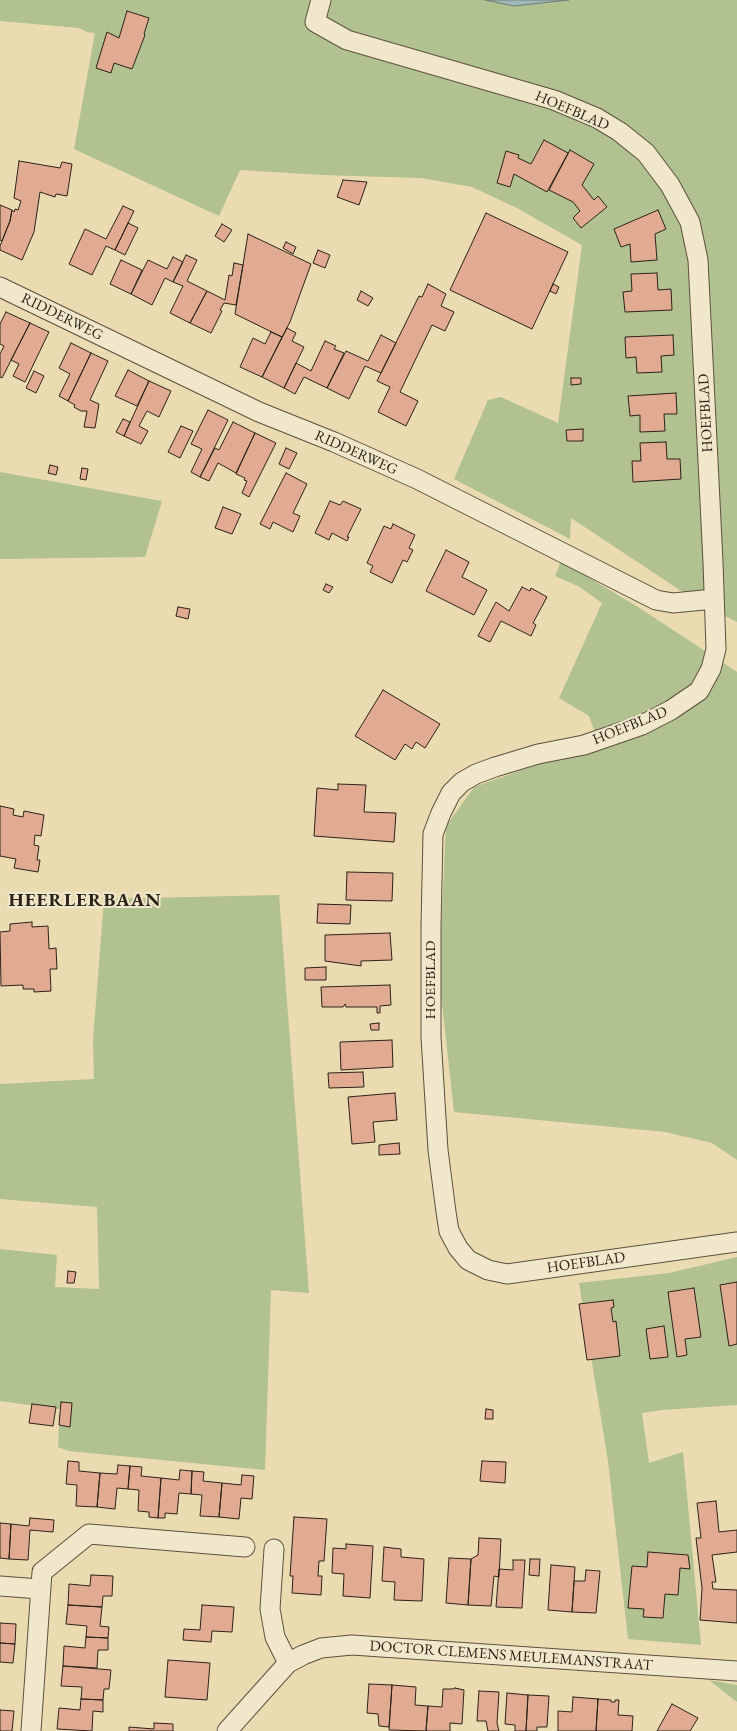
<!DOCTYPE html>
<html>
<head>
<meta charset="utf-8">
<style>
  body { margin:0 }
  canvas { display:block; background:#eadbb0 }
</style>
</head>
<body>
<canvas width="737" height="1731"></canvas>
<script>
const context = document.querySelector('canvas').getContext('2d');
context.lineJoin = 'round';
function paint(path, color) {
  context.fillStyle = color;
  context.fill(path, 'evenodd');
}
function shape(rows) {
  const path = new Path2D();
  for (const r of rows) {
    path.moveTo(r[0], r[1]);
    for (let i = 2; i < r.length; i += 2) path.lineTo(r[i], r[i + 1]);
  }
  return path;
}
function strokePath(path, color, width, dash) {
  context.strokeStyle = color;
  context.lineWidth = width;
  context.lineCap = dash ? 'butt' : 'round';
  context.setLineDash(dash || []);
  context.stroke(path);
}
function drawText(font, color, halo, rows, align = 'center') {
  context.font = font + ' "EB Garamond",serif';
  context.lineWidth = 4;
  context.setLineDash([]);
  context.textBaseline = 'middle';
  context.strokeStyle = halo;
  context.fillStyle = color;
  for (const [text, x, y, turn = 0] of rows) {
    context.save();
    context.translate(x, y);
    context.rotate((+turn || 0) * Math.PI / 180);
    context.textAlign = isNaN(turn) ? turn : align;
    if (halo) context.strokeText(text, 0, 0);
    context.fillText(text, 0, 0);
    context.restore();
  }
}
const green = shape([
  [0,0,737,0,737,622,701,604,571,518,570,539,454,479,488,400,501,397,558,423,582,245,515,207,472,187,421,178,322,175,240,170,219,216,74,149,95,33,87,32,79,28,0,21],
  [0,472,162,501,145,557,0,559],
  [561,561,638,607,737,672,737,1160,712,1143,665,1132,454,1112,439,976,446,826,474,787,550,760,601,749,589,716,559,698,602,603,580,587,555,576],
  [279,895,309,1293,271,1290,265,1470,69,1451,58,1447,60,1409,0,1401,0,1249,57,1255,55,1287,99,1289,97,1207,0,1199,0,1084,94,1079,93,1040,104,899],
  [737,1257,737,1405,662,1410,642,1413,649,1463,683,1452,701,1645,628,1639,608,1461,579,1283,669,1273],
  [709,1680,737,1685,737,1702]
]);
const water = shape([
  [485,0,569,0,514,6,485,0]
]);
const building = shape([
  [127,11,149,18,144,34,145,35,132,69,114,63,111,73,96,68,107,32,119,38,127,11],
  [544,140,568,153,547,192,514,174,510,187,497,183,506,151,519,155,518,158,531,164,544,140],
  [570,150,594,164,582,185,594,200,598,196,607,207,581,228,573,218,580,211,573,202,549,190,570,150],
  [19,161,60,168,62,162,72,164,67,196,56,194,55,197,40,192,34,232,22,260,0,250,0,246,10,221,12,210,14,212,15,209,18,210,21,201,14,198,19,161],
  [343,180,367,182,359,205,337,197,343,180],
  [0,205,12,210,10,221,2,241,0,240,0,205],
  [123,206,134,211,115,250,106,246,92,275,69,264,85,229,106,239,123,206],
  [658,210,666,229,655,234,657,260,631,262,630,244,621,247,614,229,658,210],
  [486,213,568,252,532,329,450,290,486,213],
  [128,223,138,228,125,255,115,250,128,223],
  [222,224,232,230,224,242,215,236,222,224],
  [248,234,311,264,290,322,282,337,235,314,248,234],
  [286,242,296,247,293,254,283,248,286,242],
  [318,250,330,255,325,268,313,263,318,250],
  [186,255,197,260,187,281,207,291,190,323,170,313,183,286,173,282,186,255],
  [173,257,183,262,173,282,165,278,152,305,131,294,148,260,167,269,173,257],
  [121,260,142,270,131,294,110,284,121,260],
  [234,263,243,265,236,305,224,303,220,310,222,311,211,333,190,323,207,291,225,300,229,275,232,276,234,263],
  [657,273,658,290,671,289,672,310,625,312,623,292,632,291,631,274,657,273],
  [428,284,446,294,441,306,454,312,445,331,432,325,400,392,418,401,406,426,378,412,390,387,377,381,419,296,422,297,428,284],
  [553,284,559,287,556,294,550,291,553,284],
  [361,291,373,298,368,306,357,300,361,291],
  [6,312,30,323,2,378,0,377,0,354,4,346,0,344,0,324,6,312],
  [30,323,49,332,25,382,13,376,19,364,11,360,30,323],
  [287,328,296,333,292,341,304,347,284,388,262,377,287,328],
  [271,332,282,337,262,377,240,367,253,338,265,344,271,332],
  [381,335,396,343,381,373,365,366,349,399,327,388,346,351,368,361,381,335],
  [673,335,674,355,661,356,662,372,637,373,636,357,626,358,625,337,673,335],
  [325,341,336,346,334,349,344,353,327,388,304,377,295,394,284,388,296,363,311,371,325,341],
  [71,343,91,353,68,401,59,396,70,374,59,368,71,343],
  [91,353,108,361,90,400,99,404,95,428,84,427,87,411,81,411,74,407,75,405,68,401,91,353],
  [128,370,149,381,137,406,115,396,128,370],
  [34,371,44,376,36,393,26,388,34,371],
  [571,378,581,378,581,384,571,385,571,378],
  [149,381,171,391,159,417,147,411,139,426,148,431,141,444,124,436,149,381],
  [676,393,677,414,664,414,665,431,640,432,640,415,630,416,628,396,676,393],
  [208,410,228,420,200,477,191,472,202,449,191,444,208,410],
  [123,419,130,422,124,436,116,432,123,419],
  [233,422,255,433,236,473,218,463,209,481,200,477,215,448,219,450,233,422],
  [181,426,193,431,180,458,168,452,181,426],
  [583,429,583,441,567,441,566,430,583,429],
  [255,433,276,443,249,497,242,493,247,481,244,480,245,478,236,474,255,433],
  [666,442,667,459,680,459,681,479,633,482,632,461,641,461,640,443,666,442],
  [286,448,297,453,289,469,279,464,286,448],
  [50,465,58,467,56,475,48,473,50,465],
  [82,468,88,469,86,480,80,479,82,468],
  [286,473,307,484,293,513,300,516,293,532,273,522,270,529,260,524,286,473],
  [330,501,340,505,343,501,361,509,347,537,349,537,347,541,332,533,329,540,315,533,330,501],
  [223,507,241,514,232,534,215,528,223,507],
  [393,524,415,535,409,548,413,550,407,562,403,560,392,583,370,572,373,566,367,563,384,526,391,529,393,524],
  [446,550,469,562,462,577,487,590,474,615,426,591,446,550],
  [326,584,333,587,329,593,323,590,326,584],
  [522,587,530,591,531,588,547,597,533,623,536,625,531,636,501,621,490,642,478,636,496,602,509,611,522,587],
  [178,607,190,609,188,619,176,616,178,607],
  [383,690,440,724,425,748,416,742,412,749,405,744,395,760,355,736,383,690],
  [338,784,366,785,364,812,396,813,394,842,314,836,317,788,338,790,338,784],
  [0,806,14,809,13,815,23,817,24,811,44,815,41,836,35,835,34,845,39,846,37,860,40,860,38,872,14,868,16,859,0,856,0,806],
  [347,872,393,873,392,901,346,900,347,872],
  [318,904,351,905,350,924,317,923,318,904],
  [32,922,32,927,48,926,49,949,56,948,57,969,50,969,51,991,34,992,34,989,23,989,23,985,1,986,0,932,10,931,10,924,32,922],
  [390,933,392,960,361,961,361,966,325,961,325,935,390,933],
  [326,967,326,980,305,980,305,968,326,967],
  [390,985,391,1005,380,1006,380,1013,377,1013,377,1007,346,1007,345,1004,343,1007,322,1007,321,987,390,985],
  [379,1023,379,1030,371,1030,370,1024,379,1023],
  [392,1040,393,1067,341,1070,340,1042,392,1040],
  [363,1072,364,1087,329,1088,328,1073,363,1072],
  [395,1093,397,1120,373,1122,375,1142,352,1144,348,1097,395,1093],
  [399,1143,400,1154,379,1155,379,1145,399,1143],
  [68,1271,76,1272,74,1283,67,1283,68,1271],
  [737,1282,737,1344,729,1346,720,1285,737,1282],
  [694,1288,701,1337,685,1339,687,1355,677,1357,668,1292,694,1288],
  [613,1300,614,1307,611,1308,613,1322,616,1321,620,1356,587,1360,579,1304,613,1300],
  [664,1326,668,1357,650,1359,646,1329,664,1326],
  [61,1402,72,1403,70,1427,59,1425,61,1402],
  [32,1404,56,1407,53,1426,29,1423,32,1404],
  [486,1409,493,1410,493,1419,485,1419,486,1409],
  [68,1461,79,1462,79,1471,100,1473,97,1507,76,1506,77,1485,66,1484,68,1461],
  [482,1461,506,1462,505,1483,480,1481,482,1461],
  [118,1465,130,1466,128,1489,117,1488,115,1509,97,1507,100,1473,117,1474,118,1465],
  [130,1466,142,1467,141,1476,161,1478,158,1518,149,1517,149,1512,138,1511,139,1490,128,1489,130,1466],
  [180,1470,192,1471,191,1494,179,1493,177,1514,165,1513,165,1518,158,1518,161,1478,179,1480,180,1470],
  [192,1471,204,1472,203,1481,222,1483,219,1517,200,1516,202,1495,191,1494,192,1471],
  [242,1475,254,1476,252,1499,241,1498,239,1519,219,1517,222,1483,241,1485,242,1475],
  [716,1501,719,1532,737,1530,737,1552,712,1555,716,1582,712,1582,713,1589,737,1590,737,1623,700,1620,702,1588,696,1538,701,1538,697,1503,716,1501],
  [294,1517,327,1519,324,1561,319,1561,318,1576,322,1576,321,1595,292,1593,293,1576,290,1576,294,1517],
  [30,1518,54,1520,53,1532,30,1530,28,1560,9,1559,11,1524,29,1526,30,1518],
  [0,1523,11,1524,9,1559,0,1558,0,1523],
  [479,1538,501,1539,499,1577,494,1576,491,1606,468,1605,471,1559,478,1555,479,1538],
  [346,1544,373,1546,370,1598,343,1596,344,1574,332,1573,333,1548,346,1549,346,1544],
  [384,1547,401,1549,401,1557,424,1559,422,1601,394,1600,395,1582,382,1581,384,1547],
  [648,1552,688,1555,690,1569,680,1568,678,1595,665,1594,663,1618,643,1617,644,1609,628,1608,632,1566,647,1567,648,1552],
  [449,1558,471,1559,468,1605,446,1603,449,1558],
  [530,1559,540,1559,539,1576,529,1575,530,1559],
  [513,1560,525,1560,522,1608,496,1607,499,1569,513,1570,513,1560],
  [551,1565,575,1567,572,1612,548,1610,551,1565],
  [586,1570,600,1571,596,1613,572,1612,574,1581,585,1581,586,1570],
  [91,1575,113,1576,112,1596,103,1596,102,1607,68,1605,69,1584,90,1586,91,1575],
  [68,1605,102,1607,100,1626,109,1627,108,1638,86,1637,87,1626,66,1624,68,1605],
  [202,1605,234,1607,232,1632,212,1631,211,1642,183,1640,184,1629,200,1630,202,1605],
  [0,1623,16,1624,15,1644,0,1643,0,1623],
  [86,1637,108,1638,108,1650,98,1650,97,1668,63,1666,64,1646,85,1648,86,1637],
  [0,1643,15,1644,13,1663,0,1662,0,1643],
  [168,1660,210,1663,207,1700,165,1697,168,1660],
  [63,1666,111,1670,109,1689,104,1689,103,1700,81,1699,82,1687,61,1686,63,1666],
  [369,1684,392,1685,389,1727,379,1726,378,1714,367,1713,369,1684],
  [392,1685,416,1687,415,1705,428,1706,426,1731,389,1730,392,1685],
  [455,1688,464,1690,462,1724,450,1723,450,1731,426,1731,428,1706,442,1707,443,1689,453,1689,455,1688],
  [479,1691,499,1692,497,1723,499,1731,488,1731,486,1721,477,1721,479,1691],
  [507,1693,528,1695,526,1731,515,1731,515,1725,505,1724,507,1693],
  [528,1695,549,1696,547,1727,537,1727,537,1731,526,1731,528,1695],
  [573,1697,598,1699,596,1731,558,1731,558,1711,572,1712,573,1697],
  [81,1699,103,1700,103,1712,93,1711,92,1731,57,1729,59,1708,80,1710,81,1699],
  [598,1699,611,1700,611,1702,615,1702,615,1700,619,1700,618,1715,633,1716,632,1731,596,1731,598,1699],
  [672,1704,698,1718,690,1731,657,1731,672,1704],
  [0,1710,14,1711,12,1731,0,1731,0,1710],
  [154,1723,173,1724,173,1731,129,1731,129,1727,154,1729,154,1723]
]);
const street = shape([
  [321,0,315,22,347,40,554,100,597,118,620,132,646,153,670,185,690,222,698,260,713,562,716,649,711,669,699,691,671,710,642,725,584,745,538,754,495,767,476,774,462,782,451,793,441,813,433,834,431,927,431,1037,438,1150,446,1212,449,1231,458,1248,468,1260,488,1270,507,1274,737,1242],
  [0,287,259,412,334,442,417,479,656,600,673,603,714,599],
  [274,1549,270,1609,275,1637,288,1663],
  [0,1586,40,1589],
  [31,1731,42,1572,89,1534,245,1547],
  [227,1731,288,1663,303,1655,321,1648,352,1645,737,1671]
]);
const streetNames = [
  ["HOEFBLAD",572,111,23],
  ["RIDDERWEG",62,317,26],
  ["HOEFBLAD",706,413,-93],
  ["RIDDERWEG",356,453,24],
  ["HOEFBLAD",630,726,-22],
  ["HOEFBLAD",431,980,-90],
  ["HOEFBLAD",586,1263,-8],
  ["DOCTOR CLEMENS MEULEMANSTRAAT",511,1656,4]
];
const districtNames = [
  ["HEERLERBAAN",85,901]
];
paint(green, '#b1c18f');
paint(water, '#9eb8b7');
strokePath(water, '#707c78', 1);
paint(building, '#e1ab92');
strokePath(building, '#2c2219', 1);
strokePath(street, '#5c503f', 21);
strokePath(street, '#f1e8cc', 19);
drawText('15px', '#2c2219', '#f1e8cc', streetNames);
context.letterSpacing = '1px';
drawText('bold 19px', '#2c2219', '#f1e8cc', districtNames);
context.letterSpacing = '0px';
</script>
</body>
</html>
